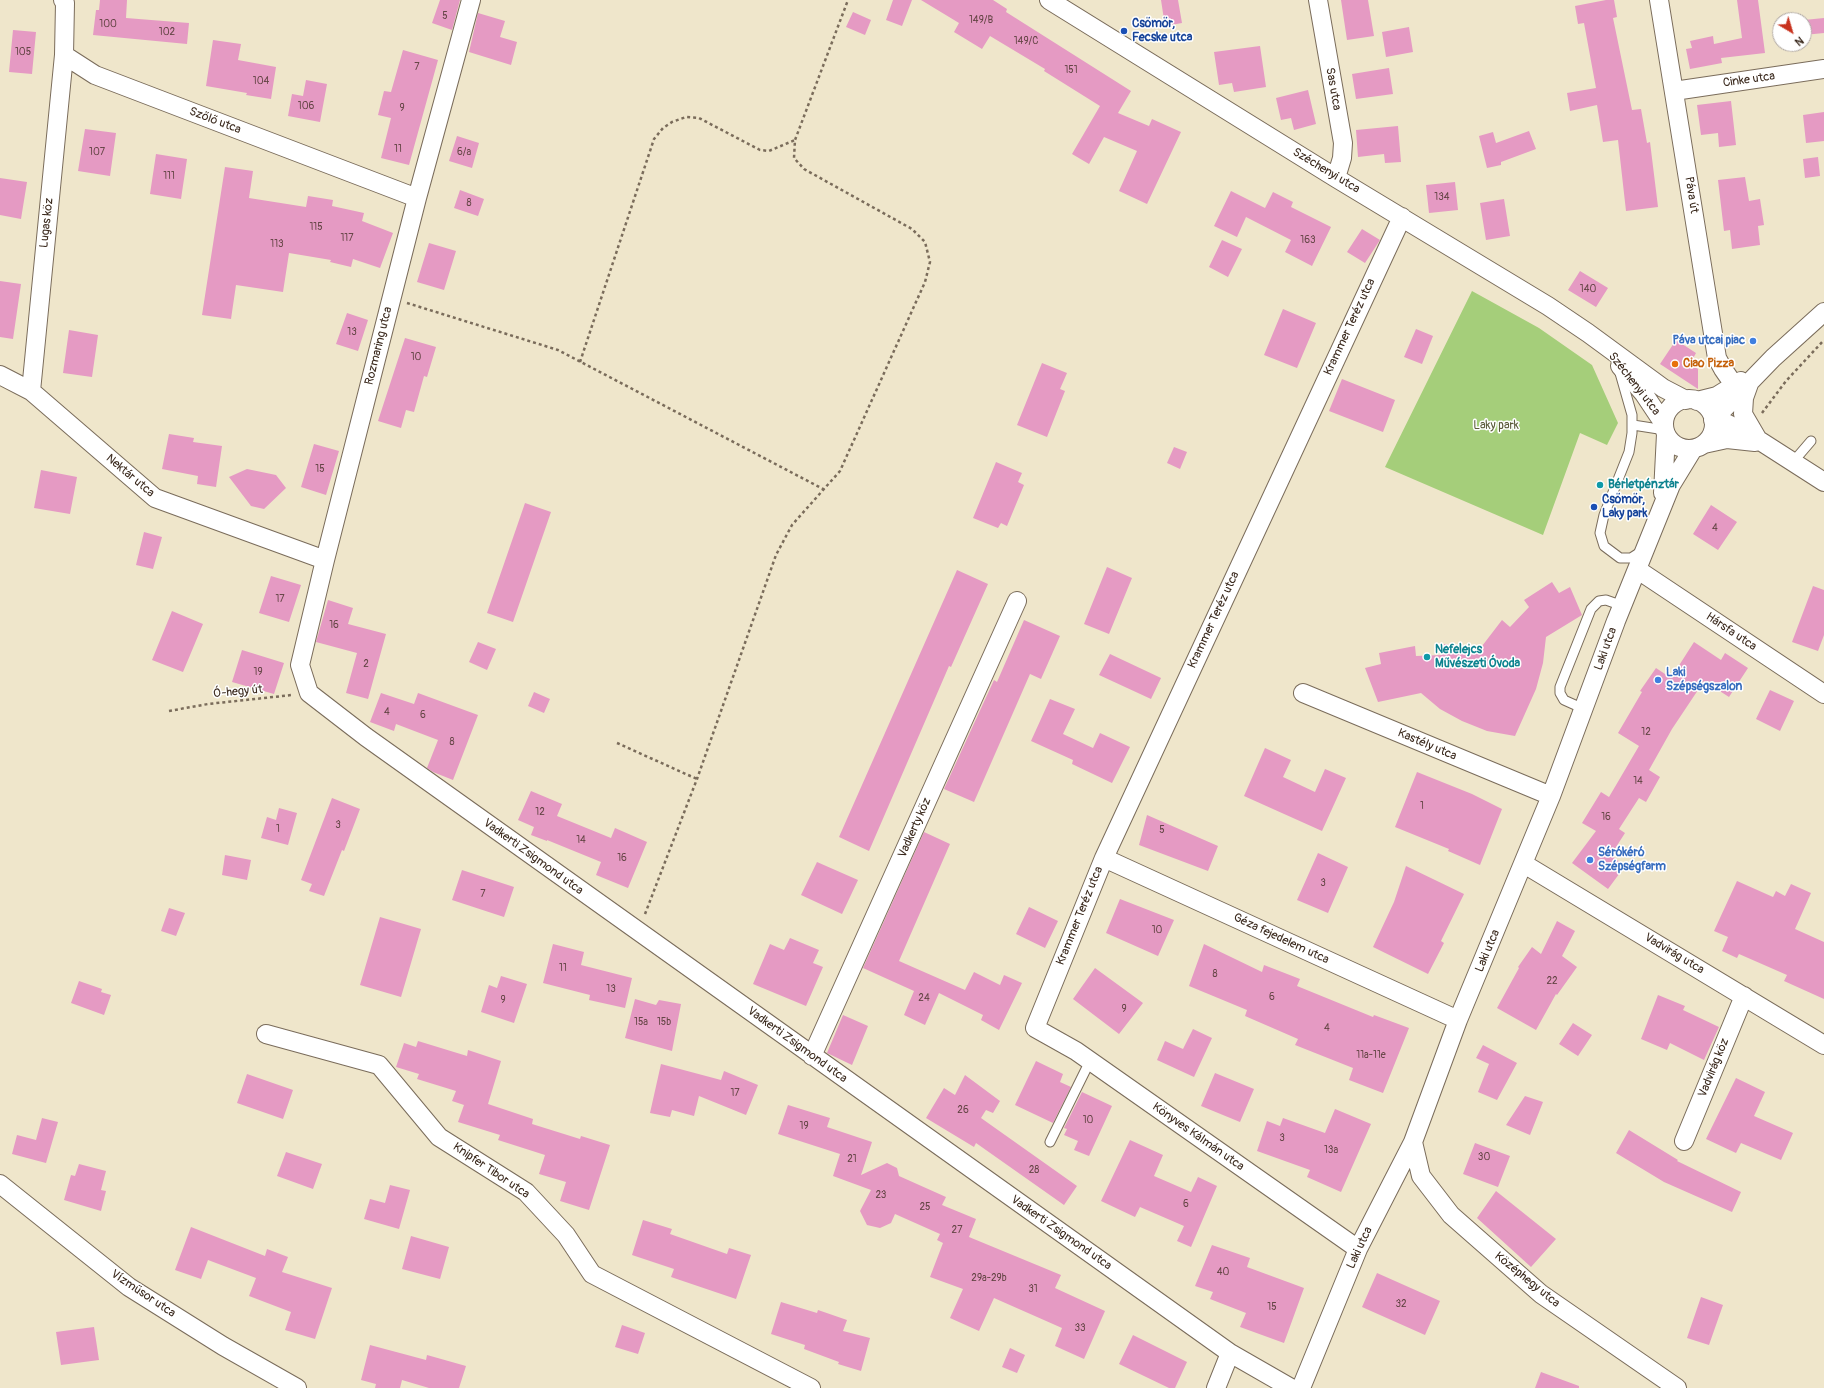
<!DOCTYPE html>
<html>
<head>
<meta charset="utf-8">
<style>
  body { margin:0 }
  #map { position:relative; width:1824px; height:1388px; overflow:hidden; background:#efe6cb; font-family:Pangolin,sans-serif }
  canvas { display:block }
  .north { position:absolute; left:1772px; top:12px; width:40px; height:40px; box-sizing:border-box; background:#fff; border:1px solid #b1aaa5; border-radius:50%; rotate:142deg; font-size:11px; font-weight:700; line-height:16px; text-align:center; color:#3b2a1e }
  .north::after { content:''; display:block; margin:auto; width:14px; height:18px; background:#c8321e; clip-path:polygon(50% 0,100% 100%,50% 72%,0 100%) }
</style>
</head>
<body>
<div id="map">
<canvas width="1824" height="1388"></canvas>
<div class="north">N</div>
</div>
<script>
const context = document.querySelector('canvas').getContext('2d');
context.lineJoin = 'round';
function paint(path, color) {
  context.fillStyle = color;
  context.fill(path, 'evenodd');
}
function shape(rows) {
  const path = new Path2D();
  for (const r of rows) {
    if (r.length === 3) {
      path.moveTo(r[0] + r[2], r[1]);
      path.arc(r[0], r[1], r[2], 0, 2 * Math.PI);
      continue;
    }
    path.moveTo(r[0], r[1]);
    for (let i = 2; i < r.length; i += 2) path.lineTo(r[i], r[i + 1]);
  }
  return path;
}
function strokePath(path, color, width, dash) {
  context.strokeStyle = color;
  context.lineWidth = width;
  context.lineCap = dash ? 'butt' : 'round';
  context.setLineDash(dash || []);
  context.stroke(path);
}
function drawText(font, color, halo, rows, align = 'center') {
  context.font = font + ' Pangolin,sans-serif';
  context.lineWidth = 3;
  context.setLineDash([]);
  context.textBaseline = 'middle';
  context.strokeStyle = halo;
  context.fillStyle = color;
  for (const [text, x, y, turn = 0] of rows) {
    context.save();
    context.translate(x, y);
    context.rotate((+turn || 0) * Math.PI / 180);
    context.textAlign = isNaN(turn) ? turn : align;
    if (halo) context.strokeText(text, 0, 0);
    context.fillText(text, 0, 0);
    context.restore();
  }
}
const green = shape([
  [1472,291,1539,328,1592,365,1618,423,1607,445,1580,433,1543,535,1385,467]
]);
const building = shape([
  [100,0,127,0,126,18,189,23,187,44,93,35,96,10,99,10],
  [440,0,460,0,452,30,432,23],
  [893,0,912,0,902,26,886,20],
  [921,0,993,0,1007,9,1006,12,1131,91,1118,113,1149,126,1152,119,1181,132,1147,204,1119,191,1137,151,1104,137,1089,164,1072,154,1100,106,1044,71,1045,69,990,36,982,49,954,32,959,23],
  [1161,0,1178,0,1182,23,1165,26],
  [1341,0,1368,0,1374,36,1347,40],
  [1606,0,1614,0,1617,17,1613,18,1632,110,1641,109,1647,143,1650,142,1658,207,1626,211,1618,140,1603,142,1597,105,1570,111,1567,93,1596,88,1584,23,1578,24,1575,6],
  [1737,0,1758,0,1765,53,1721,58,1722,63,1690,69,1686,49,1692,48,1690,41,1713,36,1714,44,1742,38],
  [853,12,871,20,865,35,846,27],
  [478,13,505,21,500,37,517,42,511,65,469,52],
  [1824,18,1824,33,1804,35,1804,20],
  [1409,27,1413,52,1386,57,1382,32],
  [13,30,36,32,32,74,9,72],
  [213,40,241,44,238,60,276,67,271,99,246,95,247,93,206,86],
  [1260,46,1266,87,1234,92,1232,83,1219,85,1214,52],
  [403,50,438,60,409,165,381,158,391,118,378,115,384,91,391,92],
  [1389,68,1393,94,1356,99,1352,74],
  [306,80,327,84,320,122,288,116,292,94,303,96],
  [1308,90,1316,124,1294,130,1291,118,1281,120,1276,98],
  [1731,101,1736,145,1719,147,1718,133,1701,135,1697,105],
  [1824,112,1824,141,1806,143,1803,115],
  [1398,126,1401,162,1385,163,1384,154,1358,157,1356,130],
  [85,129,116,133,110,176,78,171],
  [1529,131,1536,149,1501,162,1501,165,1487,168,1479,136,1493,132,1496,143],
  [457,136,479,143,472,168,449,161],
  [156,154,187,159,181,199,150,194],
  [1818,157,1820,176,1805,178,1803,159],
  [225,167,253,171,249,198,306,207,308,196,333,200,332,206,364,213,362,221,393,233,380,268,353,259,351,267,330,262,331,260,289,253,283,292,236,285,231,319,202,315],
  [1745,177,1749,201,1760,199,1764,225,1758,226,1760,245,1732,249,1730,230,1724,231,1718,180],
  [0,178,27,182,21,219,0,215],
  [1455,182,1458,210,1429,213,1426,185],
  [460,190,484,199,478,216,454,208],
  [1231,191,1265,208,1273,192,1293,202,1291,207,1331,227,1312,266,1285,252,1291,240,1246,217,1237,237,1214,226],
  [1504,199,1510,236,1486,240,1480,203],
  [1362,229,1380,240,1365,263,1347,252],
  [1222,240,1242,249,1228,277,1209,267],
  [429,243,456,251,444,290,417,282],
  [1580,271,1608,288,1596,307,1568,290],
  [0,281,21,284,13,339,0,337],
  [1283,309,1316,323,1297,368,1264,355],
  [347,313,368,320,358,351,336,344],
  [1416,329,1433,336,1422,364,1404,357],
  [69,330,98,335,92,377,63,373],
  [405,338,436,347,427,377,424,376,414,412,406,410,401,428,378,421],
  [1676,340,1696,353,1690,364,1698,369,1698,389,1660,364],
  [1042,363,1067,373,1060,389,1065,391,1047,437,1017,425],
  [1342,379,1395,400,1383,432,1329,411],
  [169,434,194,438,193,442,222,446,216,487,197,484,198,476,162,469],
  [314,444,339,451,326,495,301,487],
  [1174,447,1187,452,1180,469,1167,463],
  [996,462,1022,473,1018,482,1024,485,1007,526,1001,523,998,528,973,518],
  [247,469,276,475,286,488,264,509,251,506,229,477],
  [41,470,77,477,70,514,34,508],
  [525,503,551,512,513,622,487,613],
  [1711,505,1737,522,1718,550,1693,534],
  [144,532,162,537,153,569,136,565],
  [1107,567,1132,578,1109,634,1084,624],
  [957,570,988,584,951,667,949,666,869,851,839,837],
  [271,576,301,585,289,622,259,613],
  [1552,582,1559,593,1570,587,1582,615,1546,637,1543,663,1536,689,1515,736,1487,731,1462,721,1440,709,1421,693,1378,702,1365,668,1381,664,1379,653,1415,646,1416,656,1442,655,1444,644,1479,650,1502,620,1510,627,1529,607,1524,600],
  [1813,586,1824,590,1824,635,1818,651,1792,642],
  [328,600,353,608,348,624,386,634,368,699,346,693,357,653,316,642],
  [172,611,203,624,183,672,152,660],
  [1024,620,1060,636,1041,679,1030,674,974,802,944,789,994,680,997,682],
  [478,642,496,649,487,670,469,662],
  [1694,642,1721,660,1725,653,1748,668,1729,697,1704,681,1672,729,1649,770,1660,777,1646,802,1639,798,1619,829,1625,833,1611,855,1625,866,1608,889,1572,863,1596,831,1582,823,1601,792,1609,797,1639,746,1618,733,1642,692,1640,691,1656,668,1671,678],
  [242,650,284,663,274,694,232,682],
  [1110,654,1161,678,1151,699,1099,675],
  [1770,690,1794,701,1780,731,1756,719],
  [534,692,550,699,544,713,528,706],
  [381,693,414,704,418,693,478,715,453,780,433,772,427,768,438,740,396,724,394,731,370,722],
  [1050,699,1075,709,1063,734,1093,748,1100,733,1130,747,1112,783,1072,764,1073,760,1031,741],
  [1265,748,1291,760,1283,777,1315,792,1325,769,1346,778,1322,831,1244,796],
  [1417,772,1472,794,1502,809,1480,865,1448,851,1449,849,1395,827],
  [531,791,562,804,557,816,611,838,615,828,647,842,628,888,596,875,601,862,547,840,547,841,531,835,534,827,518,820],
  [332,798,360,809,344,851,342,850,324,896,309,891,312,884,301,880],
  [279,808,297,813,288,845,261,838,267,817,276,820],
  [1147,815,1218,846,1208,871,1139,845],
  [924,832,950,844,899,961,965,990,974,972,1000,985,1004,975,1022,983,999,1030,981,1020,983,1015,939,993,925,1025,904,1015,914,991,863,968],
  [1318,853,1348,867,1328,913,1297,900],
  [225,855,251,860,247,880,222,875],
  [817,862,858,880,842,914,801,895],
  [1406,866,1464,894,1441,941,1444,943,1428,974,1373,947,1394,902],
  [462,870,514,887,504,917,452,900],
  [1737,881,1773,897,1776,891,1785,896,1791,884,1811,893,1795,929,1824,942,1824,999,1784,981,1787,975,1739,954,1737,958,1722,951,1728,937,1714,931],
  [1120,899,1174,920,1158,956,1106,933],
  [1029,907,1058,921,1045,948,1016,934],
  [169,908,185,913,176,936,161,931],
  [380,917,421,929,401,997,360,985],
  [1557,921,1575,931,1562,956,1577,967,1557,995,1556,994,1536,1030,1497,1008,1519,968,1518,967,1532,947,1541,954],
  [790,938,819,950,813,963,823,967,806,1006,753,984,770,944,784,950],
  [553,944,584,952,581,965,632,978,625,1008,589,1000,590,995,543,983],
  [1204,944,1262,972,1264,965,1300,979,1297,986,1373,1017,1374,1015,1409,1028,1383,1093,1349,1080,1353,1068,1295,1045,1298,1039,1245,1016,1247,1010,1189,986],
  [1095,968,1143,1003,1119,1034,1073,999],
  [501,976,527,984,514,1023,481,1012,489,985,497,988],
  [79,981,102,989,101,992,111,995,104,1015,71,1003],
  [1658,995,1685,1006,1683,1010,1719,1027,1704,1060,1670,1043,1667,1050,1641,1039],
  [635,999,656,1005,659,1000,681,1004,672,1051,625,1038],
  [843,1015,868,1026,852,1065,827,1053],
  [1573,1023,1592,1035,1578,1056,1559,1044],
  [1193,1029,1212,1038,1194,1077,1157,1060,1165,1041,1183,1049],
  [418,1041,467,1056,468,1050,501,1061,488,1104,533,1119,532,1124,580,1139,581,1136,610,1145,589,1210,560,1201,566,1182,539,1174,545,1155,498,1140,500,1135,458,1122,464,1105,452,1101,456,1091,417,1079,419,1074,396,1067,404,1043,416,1047],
  [1483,1045,1517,1063,1497,1100,1478,1092,1489,1064,1476,1058],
  [1036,1061,1063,1074,1060,1082,1071,1087,1053,1123,1015,1105],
  [661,1064,721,1080,724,1071,758,1085,746,1115,699,1096,694,1116,672,1110,670,1117,650,1113],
  [1215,1073,1254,1089,1240,1122,1201,1106],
  [247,1074,293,1090,283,1119,237,1103],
  [965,1075,1000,1101,993,1113,986,1110,981,1118,1077,1186,1064,1205,976,1143,974,1147,926,1118,944,1088,955,1095],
  [1736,1078,1765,1092,1754,1116,1793,1133,1781,1160,1741,1143,1736,1153,1706,1139],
  [1082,1092,1112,1106,1089,1156,1074,1150,1078,1141,1064,1135,1067,1129,1064,1128],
  [1525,1096,1543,1102,1530,1135,1506,1125],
  [788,1105,830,1118,827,1127,872,1142,861,1175,887,1163,897,1168,899,1176,946,1197,942,1205,976,1219,969,1237,1061,1275,1055,1288,1105,1311,1084,1359,1055,1346,1062,1328,994,1298,979,1331,950,1318,963,1289,930,1277,943,1243,937,1240,940,1234,895,1214,891,1223,880,1228,867,1225,860,1211,871,1190,833,1176,840,1154,778,1134],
  [1335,1109,1371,1124,1341,1192,1307,1177,1310,1170,1257,1151,1267,1121,1280,1126,1283,1118,1325,1133],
  [42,1118,58,1122,46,1163,12,1154,17,1135,36,1140],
  [1629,1130,1678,1160,1677,1161,1741,1192,1732,1212,1664,1182,1616,1153],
  [1130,1140,1163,1155,1154,1176,1191,1192,1198,1177,1217,1186,1191,1247,1177,1241,1184,1226,1140,1207,1135,1217,1101,1201],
  [1475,1143,1510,1156,1498,1187,1463,1174],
  [286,1152,322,1164,313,1189,277,1176],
  [79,1164,106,1171,101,1190,106,1191,101,1211,64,1200,71,1175,75,1176],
  [390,1185,410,1190,399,1229,364,1219,370,1199,385,1203],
  [1496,1191,1556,1239,1531,1267,1477,1218],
  [643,1220,672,1229,670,1234,727,1254,729,1248,751,1255,736,1299,671,1277,674,1269,632,1255],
  [191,1227,265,1256,267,1249,288,1257,282,1272,332,1288,315,1339,285,1330,291,1312,249,1296,256,1278,208,1260,201,1279,175,1270],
  [411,1236,449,1247,440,1279,402,1269],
  [1212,1245,1250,1258,1247,1267,1304,1288,1284,1343,1240,1327,1246,1313,1210,1299,1213,1292,1195,1286],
  [1377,1273,1440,1301,1425,1335,1362,1307],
  [1701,1297,1723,1305,1709,1345,1687,1338],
  [781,1302,817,1313,818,1310,847,1320,843,1331,870,1338,861,1371,838,1364,839,1362,804,1349,805,1345,771,1334],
  [622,1325,645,1333,638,1354,615,1347],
  [94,1327,99,1360,61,1365,56,1332],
  [1133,1335,1187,1362,1175,1388,1169,1388,1119,1364],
  [370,1345,426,1360,427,1355,466,1366,459,1388,429,1388,402,1380,400,1388,375,1388,376,1384,361,1380],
  [1010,1348,1025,1355,1017,1373,1002,1367],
  [1541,1372,1579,1386,1579,1388,1535,1388]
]);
const path = shape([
  [407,303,558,350,825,490],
  [580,362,654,139,663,128,672,122,686,117,699,118,760,150,769,151,795,140],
  [1762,413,1786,381,1824,340],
  [169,711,208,704,292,695],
  [617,743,697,779],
  [645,914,697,779,776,555,792,525,840,471,925,282,930,262,925,242,912,229,804,169,794,158,795,140,848,0]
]);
const lane = shape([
  [1620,373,1632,415,1632,433,1629,452,1604,515,1600,533,1604,546,1620,558,1631,558,1642,551],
  [1633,425,1665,430],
  [1793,462,1811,441],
  [1584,709,1564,700,1560,693,1560,687,1591,609,1599,601,1606,600,1623,606],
  [1050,1142,1090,1061]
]);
const street = shape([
  [63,0,65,3,64,55,95,75,417,198],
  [471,0,417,198,325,560,300,665,309,693,366,737,1230,1353,1291,1388],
  [1049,0,1336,178,1548,306,1588,333,1663,388,1686,400],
  [1318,0,1343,143,1342,158,1336,178],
  [1659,0,1717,358,1723,369,1734,385],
  [1674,91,1824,69],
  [1620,366,1644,394,1664,424],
  [0,375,31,391,155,498,325,560],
  [1749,384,1744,398,1743,414,1757,438],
  [31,391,64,55],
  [1689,424,25],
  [1697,401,1717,396,1741,381],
  [1713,420,1773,358,1824,312],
  [1713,420,1726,423,1757,439,1824,482],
  [1704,444,1727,439,1755,442],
  [1663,493,1666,434],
  [1638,570,1824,694],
  [1303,693,1551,796],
  [1104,858,1458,1020],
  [1524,864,1824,1045],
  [266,1034,379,1065,439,1137,526,1192,566,1235,592,1274,811,1388],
  [812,1056,1017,601],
  [1684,1141,1744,996],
  [1413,1142,1421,1176,1451,1215,1541,1294,1677,1388],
  [0,1184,129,1287,223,1346,297,1388],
  [1358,1249,1076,1051,1035,1028,1104,858,1402,217],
  [1216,1388,1230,1353],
  [1301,1388,1358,1249,1413,1142,1458,1020,1551,796,1616,621,1671,485,1693,449]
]);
const markers = [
  [1124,31,4,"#1a4fb4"],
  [1753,341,4,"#3f7fe0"],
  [1675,364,4,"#e8710a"],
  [1600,485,4,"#0f9aa8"],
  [1594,507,4,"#1a4fb4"],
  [1427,657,4,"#0f9aa8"],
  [1658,680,4,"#3f7fe0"],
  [1590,860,4,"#3f7fe0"]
];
const numberNames = [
  ["5",445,16],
  ["149/B",981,20],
  ["100",108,24],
  ["102",167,32],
  ["149/C",1026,41],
  ["105",23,52],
  ["7",417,67],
  ["151",1071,70],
  ["104",261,81],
  ["106",306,106],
  ["9",402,108],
  ["11",398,149],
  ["107",97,152],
  ["6/a",464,152],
  ["111",169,176],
  ["134",1442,197],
  ["8",469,203],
  ["115",316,227],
  ["117",347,238],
  ["163",1308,240],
  ["113",277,244],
  ["140",1588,289],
  ["13",352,332],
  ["10",416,357],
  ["15",320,469],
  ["4",1715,528],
  ["17",280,599],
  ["16",334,625],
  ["2",366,664],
  ["19",258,672],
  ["4",387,712],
  ["6",423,715],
  ["12",1646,732],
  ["8",452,742],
  ["14",1638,781],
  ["1",1422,806],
  ["12",540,812],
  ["16",1606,817],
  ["3",338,825],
  ["1",278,829],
  ["5",1162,830],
  ["14",581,840],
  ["16",622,858],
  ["3",1323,883],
  ["7",483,894],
  ["10",1157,930],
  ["11",563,968],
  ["8",1215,974],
  ["22",1552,981],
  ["13",611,989],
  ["6",1272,997],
  ["24",924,998],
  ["9",503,1000],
  ["9",1124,1009],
  ["15a",641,1022],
  ["15b",664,1022],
  ["4",1327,1028],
  ["11a-11e",1371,1055],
  ["17",735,1093],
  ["26",963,1110],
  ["10",1088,1120],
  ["19",804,1126],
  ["3",1282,1138],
  ["13a",1331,1150],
  ["30",1484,1157],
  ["21",852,1159],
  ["28",1034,1170],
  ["23",881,1195],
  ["6",1186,1204],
  ["25",925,1207],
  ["27",957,1230],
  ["40",1223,1272],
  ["29a-29b",989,1278],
  ["31",1033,1289],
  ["32",1401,1304],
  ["15",1272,1307],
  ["33",1080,1328]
];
const transitNames = [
  ["Csömör,",1132,24],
  ["Fecske utca",1132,38],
  ["Csömör,",1602,500],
  ["Laky park",1602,514]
];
const streetNames = [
  ["Cinke utca",1749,80,-8],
  ["Sas utca",1333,89,80],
  ["Szőlő utca",215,121,21],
  ["Széchenyi utca",1326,171,31],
  ["Páva út",1691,195,81],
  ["Lugas köz",47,223,-84],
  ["Krammer Teréz utca",1350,327,-65],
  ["Rozmaring utca",379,346,-76],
  ["Széchenyi utca",1634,384,52],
  ["Nektár utca",130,476,40],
  ["Krammer Teréz utca",1214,620,-65],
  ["Hársfa utca",1731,632,34],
  ["Laki utca",1606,649,-70],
  ["Ó-hegy út",238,692,-5],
  ["Kastély utca",1427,745,23],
  ["Vadkerty köz",915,828,-66],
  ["Vadkerti Zsigmond utca",533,857,36],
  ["Krammer Teréz utca",1080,916,-68],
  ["Géza fejedelem utca",1281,939,25],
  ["Laki utca",1488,951,-67],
  ["Vadvirág utca",1674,954,31],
  ["Vadkerti Zsigmond utca",797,1045,36],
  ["Vadvirág köz",1714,1068,-68],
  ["Könyves Kálmán utca",1198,1137,35],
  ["Knipfer Tibor utca",491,1171,34],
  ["Vadkerti Zsigmond utca",1061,1233,35],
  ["Laki utca",1360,1248,-65],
  ["Középhegy utca",1527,1280,39],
  ["Vízműsor utca",143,1294,34]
];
const shopNames = [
  ["Páva utcai piac",1745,341,"right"],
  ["Laki",1666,673],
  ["Szépségszalon",1666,687],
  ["Sérókéró",1598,853],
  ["Szépségfarm",1598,867]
];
const foodNames = [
  ["Ciao Pizza",1683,364]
];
const parkNames = [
  ["Laky park",1496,426]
];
const cultureNames = [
  ["Bérletpénztár",1608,485],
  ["Nefelejcs",1435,650],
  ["Művészeti Óvoda",1435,664]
];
paint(green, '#a5ce7a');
paint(building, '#e59ac3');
strokePath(lane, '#7a6c5b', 11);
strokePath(street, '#7a6c5b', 20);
strokePath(path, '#7a6c5b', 2.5, [3, 3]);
strokePath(lane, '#fff', 9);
strokePath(street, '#fff', 18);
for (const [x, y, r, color] of markers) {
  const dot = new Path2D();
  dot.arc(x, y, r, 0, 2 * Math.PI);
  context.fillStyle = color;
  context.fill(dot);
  strokePath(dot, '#fff', 1.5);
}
drawText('10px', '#664647', null, numberNames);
drawText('bold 12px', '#164399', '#fff', transitNames, 'left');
drawText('12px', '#3b2a1e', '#fff', streetNames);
drawText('bold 12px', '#366cbe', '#fff', shopNames, 'left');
drawText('bold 12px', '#c56008', '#fff', foodNames, 'left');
drawText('12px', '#5b5b3a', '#fff', parkNames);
drawText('bold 12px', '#0d838f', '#fff', cultureNames, 'left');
</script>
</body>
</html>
